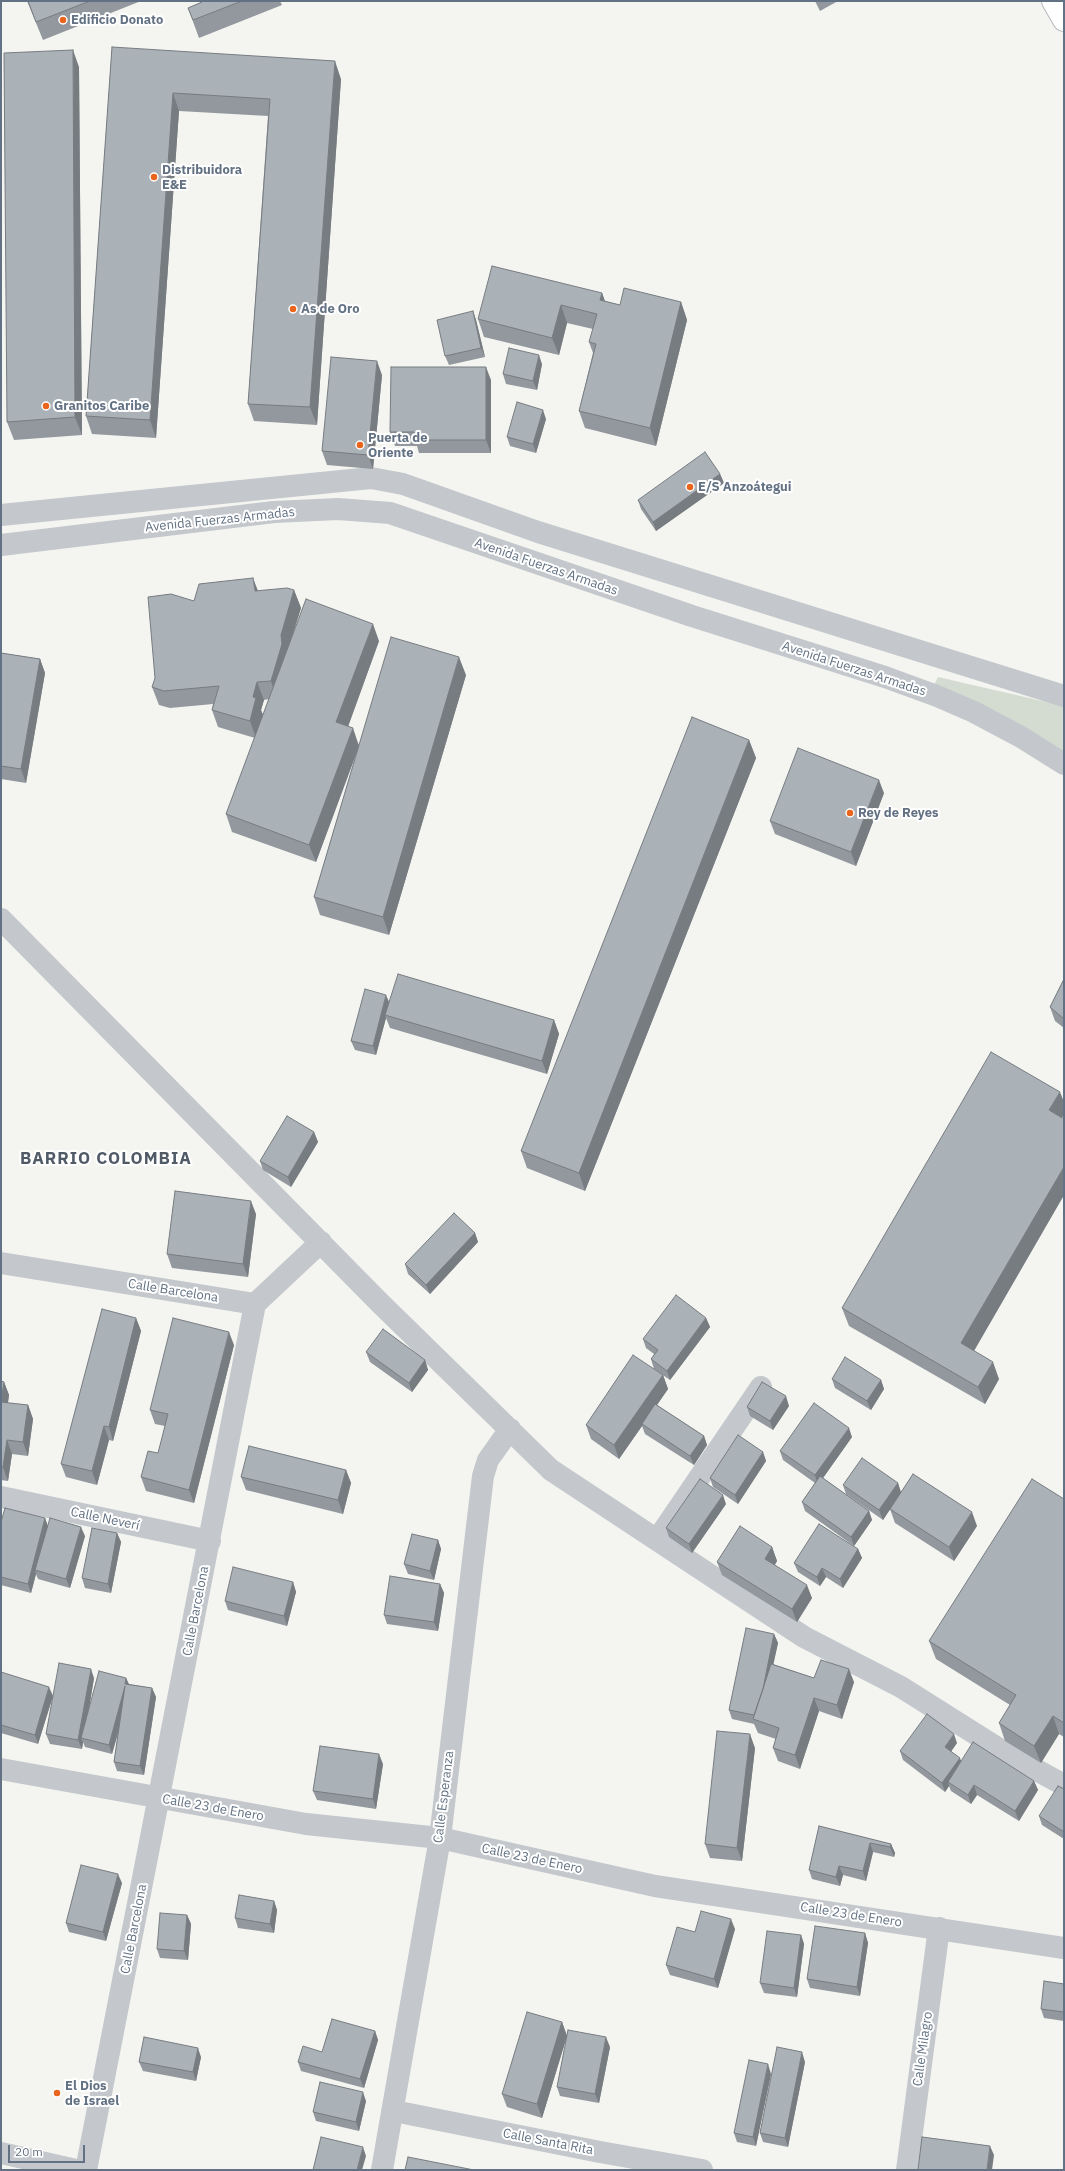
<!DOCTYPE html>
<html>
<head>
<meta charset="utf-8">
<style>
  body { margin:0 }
  #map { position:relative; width:1065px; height:2171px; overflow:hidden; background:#f4f5f1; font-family:"IBM Plex Sans",sans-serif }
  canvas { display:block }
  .frame { position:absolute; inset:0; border:2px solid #627183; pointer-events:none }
  .scale { position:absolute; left:8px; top:2145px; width:77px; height:18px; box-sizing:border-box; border:2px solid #627183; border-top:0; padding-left:5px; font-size:12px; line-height:14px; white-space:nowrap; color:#627183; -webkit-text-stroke:3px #fff; paint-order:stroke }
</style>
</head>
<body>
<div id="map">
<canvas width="1065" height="2171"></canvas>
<div class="frame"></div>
<div class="scale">20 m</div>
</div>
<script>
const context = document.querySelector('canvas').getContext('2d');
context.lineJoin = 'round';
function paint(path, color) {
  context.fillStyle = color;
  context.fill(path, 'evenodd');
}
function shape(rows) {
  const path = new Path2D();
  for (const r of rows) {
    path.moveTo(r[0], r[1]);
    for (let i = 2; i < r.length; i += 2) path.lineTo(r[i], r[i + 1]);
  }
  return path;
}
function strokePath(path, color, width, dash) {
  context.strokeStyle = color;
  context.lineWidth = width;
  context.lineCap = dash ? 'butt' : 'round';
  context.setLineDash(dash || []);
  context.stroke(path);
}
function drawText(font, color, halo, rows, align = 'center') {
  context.font = font + ' "IBM Plex Sans",sans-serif';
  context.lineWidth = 4;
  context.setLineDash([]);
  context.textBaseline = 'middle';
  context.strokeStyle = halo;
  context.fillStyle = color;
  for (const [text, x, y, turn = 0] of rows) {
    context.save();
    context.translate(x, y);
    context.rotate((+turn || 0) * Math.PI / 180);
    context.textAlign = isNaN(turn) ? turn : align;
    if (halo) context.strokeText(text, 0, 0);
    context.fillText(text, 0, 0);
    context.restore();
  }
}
const green = shape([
  [938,677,1064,706,1064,754,934,685]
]);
const minor = shape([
  [1,515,371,478,403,484,538,532,1064,696],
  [1,545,274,512,338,509,390,513,692,616,885,677,937,696,974,712,1021,737,1064,764],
  [1,919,380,1303,551,1470,804,1637,901,1687,1004,1752,1064,1785],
  [1,1263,255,1304,86,2170],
  [255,1304,321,1242],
  [1,1497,210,1541],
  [657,1540,761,1387],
  [1,1769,306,1824,440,1838,655,1886,1064,1948],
  [394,2111,600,2152,702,2170],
  [1,2153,76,2170],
  [382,2170,440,1838,483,1476,488,1460,510,1429],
  [907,2170,939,1928]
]);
const highway = shape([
  [1053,1,1064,20]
]);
const wall = shape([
  [27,1,141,1,43,40],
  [202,1,280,1,282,5,199,38,188,8,202,2],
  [815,1,838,1,820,11],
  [112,47,341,79,317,425,254,421,248,404,268,116,179,111,156,438,92,434,86,416],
  [79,67,82,435,14,440,7,422],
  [602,293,605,301,620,305,681,302,687,320,656,446,585,428,579,411,593,353,589,342,593,329,567,323,559,355,484,337,478,319],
  [473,311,476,320,485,357,449,365,445,356],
  [542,364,537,390,506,384,503,374],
  [382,375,373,469,327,465,322,451],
  [491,380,491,453,419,453,417,446,395,446,390,432],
  [546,419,536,453,510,446,507,437],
  [720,474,724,483,656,531,641,509,638,500],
  [294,590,301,608,290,643,379,641,348,727,359,745,466,675,389,935,320,915,314,897,357,752,316,862,232,832,226,814,255,738,218,727,212,710,213,704,170,708,159,705,152,687,194,601,258,591],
  [269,699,263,715,261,710,264,700],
  [1,653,40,659,45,673,26,783,1,779],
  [749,740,756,758,585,1191,527,1168,521,1151],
  [884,793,856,866,775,834,770,821],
  [1064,979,1064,1028,1055,1021,1050,1007],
  [389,1002,554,1020,559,1034,547,1074,390,1028,386,1018,376,1055,355,1050,351,1041],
  [1064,1102,1064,1114,1062,1118,1064,1195,974,1351,999,1379,985,1404,849,1326,842,1308],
  [314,1132,318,1142,291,1187,263,1170,260,1161],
  [256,1214,248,1277,172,1268,167,1254],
  [475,1233,478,1242,430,1294,408,1274,405,1264],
  [136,1318,141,1331,113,1441,109,1440,97,1485,66,1477,61,1464],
  [706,1318,710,1327,670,1380,654,1369,651,1359,654,1354,646,1348,643,1339],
  [234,1345,194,1503,146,1491,141,1477,158,1453,165,1426,155,1424,150,1410],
  [366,1352,425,1360,428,1370,412,1392,370,1362],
  [663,1375,668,1389,657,1405,704,1436,707,1445,694,1465,645,1434,642,1426,619,1459,591,1439,586,1425],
  [832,1379,881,1380,884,1389,871,1410,835,1388],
  [1,1381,4,1382,9,1395,8,1403,28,1405,33,1419,28,1456,12,1454,8,1481,1,1480],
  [789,1406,773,1430,750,1416,747,1407],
  [852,1437,823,1478,869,1511,872,1520,854,1546,805,1511,802,1502,815,1483,783,1460,780,1451],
  [763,1452,766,1461,738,1504,713,1487,710,1478],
  [346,1470,351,1483,343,1514,246,1490,241,1477],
  [898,1483,901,1492,977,1526,954,1561,895,1523,890,1509,883,1520,846,1494,843,1485],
  [1064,1499,1064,1737,1059,1734,1041,1763,1005,1741,999,1723,1010,1705,936,1659,929,1641],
  [726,1504,692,1553,669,1537,666,1528],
  [45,1518,48,1526,85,1536,70,1588,38,1579,36,1574,31,1593,1,1585,1,1522],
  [117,1533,121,1542,111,1593,85,1588,82,1578],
  [438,1540,441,1549,434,1580,408,1574,404,1564],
  [772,1547,777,1561,775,1565,812,1598,797,1622,722,1575,717,1562],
  [858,1549,862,1558,843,1588,826,1577,820,1586,798,1572,794,1563],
  [293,1582,296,1592,287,1626,228,1610,225,1601],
  [440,1584,444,1593,438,1631,387,1624,384,1615],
  [774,1634,778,1643,773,1664,814,1678,854,1682,842,1719,819,1711,800,1769,778,1761,773,1748,776,1739,758,1733,754,1724,732,1719,729,1710],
  [1,1672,53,1696,38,1744,1,1733],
  [94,1678,89,1709,126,1678,129,1684,152,1688,156,1697,144,1775,117,1771,114,1762,118,1734,112,1754,85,1747,83,1742,82,1749,50,1744,46,1734],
  [957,1743,951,1751,961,1761,1034,1781,1038,1790,1019,1821,977,1795,971,1804,951,1791,949,1786,945,1792,903,1760,900,1751],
  [755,1748,742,1861,710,1858,705,1844],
  [383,1764,376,1809,317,1800,313,1791],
  [1064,1789,1064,1839,1042,1825,1039,1816],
  [819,1826,891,1844,895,1853,894,1857,873,1852,866,1881,843,1875,840,1886,812,1879,809,1870],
  [122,1883,106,1941,69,1932,66,1923],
  [274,1901,277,1910,274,1933,238,1928,235,1918],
  [187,1915,191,1924,188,1960,160,1958,157,1949],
  [735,1929,718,1988,670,1975,666,1965,695,1932],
  [865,1933,868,1943,860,1996,810,1988,807,1979],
  [801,1935,804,1944,797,1997,764,1993,760,1983],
  [1064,1984,1064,2021,1044,2018,1041,2009],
  [562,2022,567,2036,542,2118,507,2107,502,2094],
  [375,2031,378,2040,364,2088,301,2071,298,2062],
  [610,2047,599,2103,560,2096,557,2087],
  [201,2057,196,2081,143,2071,139,2062],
  [805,2062,788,2147,763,2142,760,2133],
  [771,2074,756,2146,737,2142,734,2133],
  [366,2101,359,2131,316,2121,313,2112]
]);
const shadedWall = shape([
  [73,50,79,67,82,435,75,417],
  [335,61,341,79,317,425,310,407],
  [173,93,179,111,156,438,150,420],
  [602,293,608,310,600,300],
  [681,302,687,320,656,446,650,428],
  [561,305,567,323,559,355,552,338],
  [473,311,476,320,485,357,481,348],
  [539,355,542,364,537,390,533,381],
  [377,361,382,375,373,469,368,455],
  [486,367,491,380,491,453,486,440],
  [543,410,546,419,536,453,533,444],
  [720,474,724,483,656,531,653,522],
  [253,578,260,596,255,591],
  [294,590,301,608,287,653,277,699,271,681,281,635],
  [373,624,379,641,343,740,336,722],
  [459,657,466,675,389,935,383,917],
  [40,659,45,673,26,783,21,769],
  [257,682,264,700,261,710,263,715,256,738,250,721,253,697],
  [353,728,359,746,316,862,309,845],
  [749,740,756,758,585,1191,579,1173],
  [879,780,884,793,856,866,851,852],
  [386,995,390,1004,385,1015,386,1018,376,1055,373,1046],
  [554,1020,559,1034,547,1074,542,1061],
  [1060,1092,1064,1102,1064,1114,1056,1128,1049,1110],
  [314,1132,318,1142,291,1187,288,1177],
  [1064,1167,1064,1195,968,1361,961,1343],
  [251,1201,256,1214,248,1277,243,1264],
  [475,1233,478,1242,430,1294,426,1285],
  [136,1318,141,1331,113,1441,109,1427],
  [706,1318,710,1327,670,1380,667,1371],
  [229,1332,234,1345,194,1503,189,1490],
  [425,1360,428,1370,412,1392,409,1383],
  [993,1362,999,1379,985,1404,978,1387],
  [663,1375,668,1389,643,1425,642,1424,642,1426,619,1459,614,1445],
  [881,1380,884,1389,871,1410,867,1401],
  [4,1382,9,1395,6,1415,1,1402],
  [786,1396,789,1406,773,1430,770,1421],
  [28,1405,33,1419,28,1456,23,1442],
  [104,1426,109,1440,97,1485,92,1471],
  [849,1428,852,1437,818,1485,815,1475],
  [704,1436,707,1445,694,1465,690,1456],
  [7,1440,12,1454,8,1481,3,1467],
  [763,1452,766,1461,738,1504,735,1495],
  [346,1470,351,1483,343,1514,338,1500],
  [898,1483,901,1493,883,1520,879,1510],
  [723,1495,726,1504,692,1553,689,1544],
  [869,1511,872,1520,854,1546,851,1537],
  [972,1512,977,1526,954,1561,949,1547],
  [45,1518,48,1527,35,1570,36,1574,31,1593,28,1584],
  [81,1527,85,1536,70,1588,66,1579],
  [117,1533,121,1542,111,1593,108,1584],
  [438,1540,441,1549,434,1580,430,1571],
  [772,1547,777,1561,770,1572,765,1559],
  [858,1549,862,1558,843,1588,840,1579],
  [822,1568,826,1577,820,1586,817,1577],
  [293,1582,296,1592,287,1626,284,1616],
  [440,1584,444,1593,438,1631,434,1622],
  [807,1585,812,1598,797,1622,792,1609],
  [774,1634,778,1643,761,1722,757,1716],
  [91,1669,94,1678,84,1738,81,1738,83,1742,82,1749,78,1740],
  [849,1669,854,1682,842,1719,837,1705],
  [126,1678,130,1687,125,1684],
  [125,1686,128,1695,112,1754,109,1745],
  [49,1687,53,1696,38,1744,35,1735],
  [152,1688,156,1697,144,1775,140,1766],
  [814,1698,819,1711,800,1769,795,1755],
  [1053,1716,1059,1734,1041,1763,1034,1746],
  [750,1734,755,1748,742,1861,737,1848],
  [954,1734,957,1743,948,1756,945,1747],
  [379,1754,383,1764,376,1809,373,1799],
  [960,1758,963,1767,948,1782,949,1786,945,1792,942,1783],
  [1034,1781,1038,1790,1019,1821,1015,1811],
  [974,1785,977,1795,971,1804,968,1795],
  [870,1843,873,1852,866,1881,863,1871],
  [891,1844,895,1853,894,1857,890,1847],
  [839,1866,843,1875,840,1886,836,1877],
  [118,1874,122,1883,106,1941,103,1932],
  [274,1901,277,1910,274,1933,270,1924],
  [187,1915,191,1924,188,1960,184,1951],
  [731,1919,735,1929,718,1988,714,1979],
  [865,1933,868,1943,860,1996,857,1987],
  [801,1935,804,1944,797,1997,794,1988],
  [562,2022,567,2036,542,2118,537,2104],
  [375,2031,378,2040,364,2088,360,2079],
  [606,2037,610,2047,599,2103,595,2094],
  [198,2048,201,2057,196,2081,193,2072],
  [802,2052,805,2062,788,2147,785,2138],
  [768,2064,771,2074,756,2146,753,2137],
  [363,2092,366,2101,359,2131,356,2122],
  [990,2146,994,2155,992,2170,987,2170],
  [363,2147,366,2156,362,2170,357,2170]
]);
const building = shape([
  [28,1,90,1,36,22,28,1],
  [202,1,242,1,193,20,188,8,202,2,202,1],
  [112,47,335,61,310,407,248,404,270,99,173,93,150,420,86,416,112,47],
  [73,50,75,417,7,422,4,53,73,50],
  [492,266,602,293,600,300,620,305,624,288,681,302,650,428,579,411,596,344,589,342,597,314,561,305,552,338,478,319,492,266],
  [473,311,481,348,445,356,437,320,473,311],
  [509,348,539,355,533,381,503,374,509,348],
  [331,357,377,361,368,455,322,451,331,357],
  [391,367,486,367,486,440,415,440,414,432,390,432,391,367],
  [517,402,543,410,533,444,507,437,517,402],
  [705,452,720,474,653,522,638,500,705,452],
  [253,578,255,591,287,588,294,590,281,635,282,644,271,681,257,682,253,697,256,698,250,721,212,710,219,686,164,691,152,687,155,678,148,597,171,594,194,601,199,584,253,578],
  [306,599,373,624,336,722,353,728,309,845,226,814,306,599],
  [391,637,459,657,383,917,314,897,391,637],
  [1,653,40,659,21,769,1,766,1,653],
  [692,717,749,740,579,1173,521,1151,692,717],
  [798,748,879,780,851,852,770,821,798,748],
  [398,974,554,1020,542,1061,385,1015,398,974],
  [1064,979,1064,1019,1050,1007,1064,979],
  [365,989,386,995,373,1046,351,1041,365,989],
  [991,1052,1060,1092,1049,1110,1064,1119,1064,1167,961,1343,993,1362,978,1387,842,1308,991,1052],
  [287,1116,314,1132,288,1177,260,1161,287,1116],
  [175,1191,251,1201,243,1264,167,1254,175,1191],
  [454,1213,475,1233,426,1285,405,1264,454,1213],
  [676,1295,706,1318,667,1371,651,1359,658,1350,643,1339,676,1295],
  [102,1309,136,1318,109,1427,104,1426,92,1471,61,1464,102,1309],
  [173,1318,229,1332,189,1490,141,1477,148,1451,158,1453,168,1414,150,1410,173,1318],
  [383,1329,425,1360,409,1383,366,1352,383,1329],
  [633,1355,663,1375,614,1445,586,1425,633,1355],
  [845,1357,881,1380,867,1401,832,1379,845,1357],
  [1,1381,4,1382,1,1402,28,1405,23,1442,7,1440,3,1467,1,1467,1,1381],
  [762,1382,786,1396,770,1421,747,1407,762,1382],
  [814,1403,849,1428,815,1475,780,1451,814,1403],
  [655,1404,704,1436,690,1456,642,1424,655,1404],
  [738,1435,763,1452,735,1495,710,1478,738,1435],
  [249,1446,346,1470,338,1500,241,1477,249,1446],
  [862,1458,898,1483,879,1510,843,1485,862,1458],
  [913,1474,972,1512,949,1547,890,1509,913,1474],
  [820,1476,869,1511,851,1537,802,1502,820,1476],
  [700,1479,723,1495,689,1544,666,1528,700,1479],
  [1032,1479,1064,1499,1064,1723,1053,1716,1034,1746,999,1723,1016,1695,929,1641,1032,1479],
  [5,1508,45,1518,28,1584,1,1577,1,1522,5,1508],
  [50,1518,81,1527,66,1579,35,1570,50,1518],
  [819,1524,858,1549,840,1579,822,1568,817,1577,794,1563,819,1524],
  [740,1526,772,1547,765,1559,807,1585,792,1609,717,1562,740,1526],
  [92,1528,117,1533,108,1584,82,1578,92,1528],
  [412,1534,438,1540,430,1571,404,1564,412,1534],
  [233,1567,293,1582,284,1616,225,1601,233,1567],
  [390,1576,440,1584,434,1622,384,1615,390,1576],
  [746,1628,774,1634,763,1689,754,1715,729,1710,746,1628],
  [821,1660,849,1669,837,1705,814,1698,795,1755,773,1748,779,1728,753,1719,771,1664,814,1678,821,1660],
  [59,1663,91,1669,78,1740,46,1734,59,1663],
  [99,1671,126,1678,125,1684,152,1688,140,1766,114,1762,125,1686,109,1745,81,1738,99,1671],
  [1,1672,49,1687,35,1735,1,1725,1,1672],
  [927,1714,954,1734,945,1747,960,1758,942,1783,900,1751,927,1714],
  [717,1731,750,1734,737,1848,705,1844,717,1731],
  [973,1742,1034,1781,1015,1811,974,1785,968,1795,948,1782,973,1742],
  [320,1746,379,1754,373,1799,313,1791,320,1746],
  [1058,1786,1064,1789,1064,1832,1039,1816,1058,1786],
  [819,1826,891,1844,890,1847,870,1843,863,1871,839,1866,836,1877,809,1870,819,1826],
  [81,1865,118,1874,103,1932,66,1923,81,1865],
  [239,1895,274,1901,270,1924,235,1918,239,1895],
  [701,1911,731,1919,714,1979,666,1965,677,1927,695,1932,701,1911],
  [160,1913,187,1915,184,1951,157,1949,160,1913],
  [815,1926,865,1933,857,1987,807,1979,815,1926],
  [767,1931,801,1935,794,1988,760,1983,767,1931],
  [1044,1981,1064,1984,1064,2012,1041,2009,1044,1981],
  [527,2012,562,2022,537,2104,502,2094,527,2012],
  [332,2019,375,2031,360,2079,298,2062,303,2046,322,2052,332,2019],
  [568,2030,606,2037,595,2094,557,2087,568,2030],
  [144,2037,198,2048,193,2072,139,2062,144,2037],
  [777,2047,802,2052,785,2138,760,2133,777,2047],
  [749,2060,768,2064,753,2137,734,2133,749,2060],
  [320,2082,363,2092,356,2122,313,2112,320,2082],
  [321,2137,363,2147,357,2170,313,2170,321,2137],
  [922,2137,990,2146,987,2170,918,2170,922,2137],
  [408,2157,474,2170,405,2170,408,2157]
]);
const markers = [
  [63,20,4,"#ea641c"],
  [154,177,4,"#ea641c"],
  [293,309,4,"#ea641c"],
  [46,406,4,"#ea641c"],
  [360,445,4,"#ea641c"],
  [690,487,4,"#ea641c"],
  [850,813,4,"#ea641c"],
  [57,2093,4,"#ea641c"]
];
const poiNames = [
  ["Edificio Donato",71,20],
  ["Distribuidora",162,170],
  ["E&E",162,185],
  ["As de Oro",301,309],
  ["Granitos Caribe",54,406],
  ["Puerta de",368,438],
  ["Oriente",368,453],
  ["E/S Anzoátegui",698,487],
  ["Rey de Reyes",858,813],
  ["El Dios",65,2086],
  ["de Israel",65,2101]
];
const streetNames = [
  ["Avenida Fuerzas Armadas",220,520,-6],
  ["Avenida Fuerzas Armadas",546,567,19],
  ["Avenida Fuerzas Armadas",854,669,18],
  ["Calle Barcelona",173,1291,9],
  ["Calle Neverí",105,1519,12],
  ["Calle Barcelona",196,1611,-79],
  ["Calle Esperanza",444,1797,-83],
  ["Calle 23 de Enero",213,1808,10],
  ["Calle 23 de Enero",532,1859,12],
  ["Calle 23 de Enero",851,1915,9],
  ["Calle Barcelona",134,1929,-79],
  ["Calle Milagro",923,2049,-82],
  ["Calle Santa Rita",548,2142,11]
];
const districtNames = [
  ["BARRIO COLOMBIA",106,1159]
];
paint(green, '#d4dcd2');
strokePath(highway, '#b4b7bb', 24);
strokePath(minor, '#c4c7cb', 22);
strokePath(highway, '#fff', 22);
paint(wall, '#92989d');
paint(shadedWall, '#777c80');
paint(building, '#aab1b7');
strokePath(building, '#777c80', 1);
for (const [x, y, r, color] of markers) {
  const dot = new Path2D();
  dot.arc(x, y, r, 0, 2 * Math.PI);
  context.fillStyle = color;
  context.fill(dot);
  strokePath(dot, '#fff', 1.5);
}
drawText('bold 13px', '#627183', '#fff', poiNames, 'left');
drawText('13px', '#627183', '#fff', streetNames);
context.letterSpacing = '1px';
drawText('bold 17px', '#515b68', '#fff', districtNames);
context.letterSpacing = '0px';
</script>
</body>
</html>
